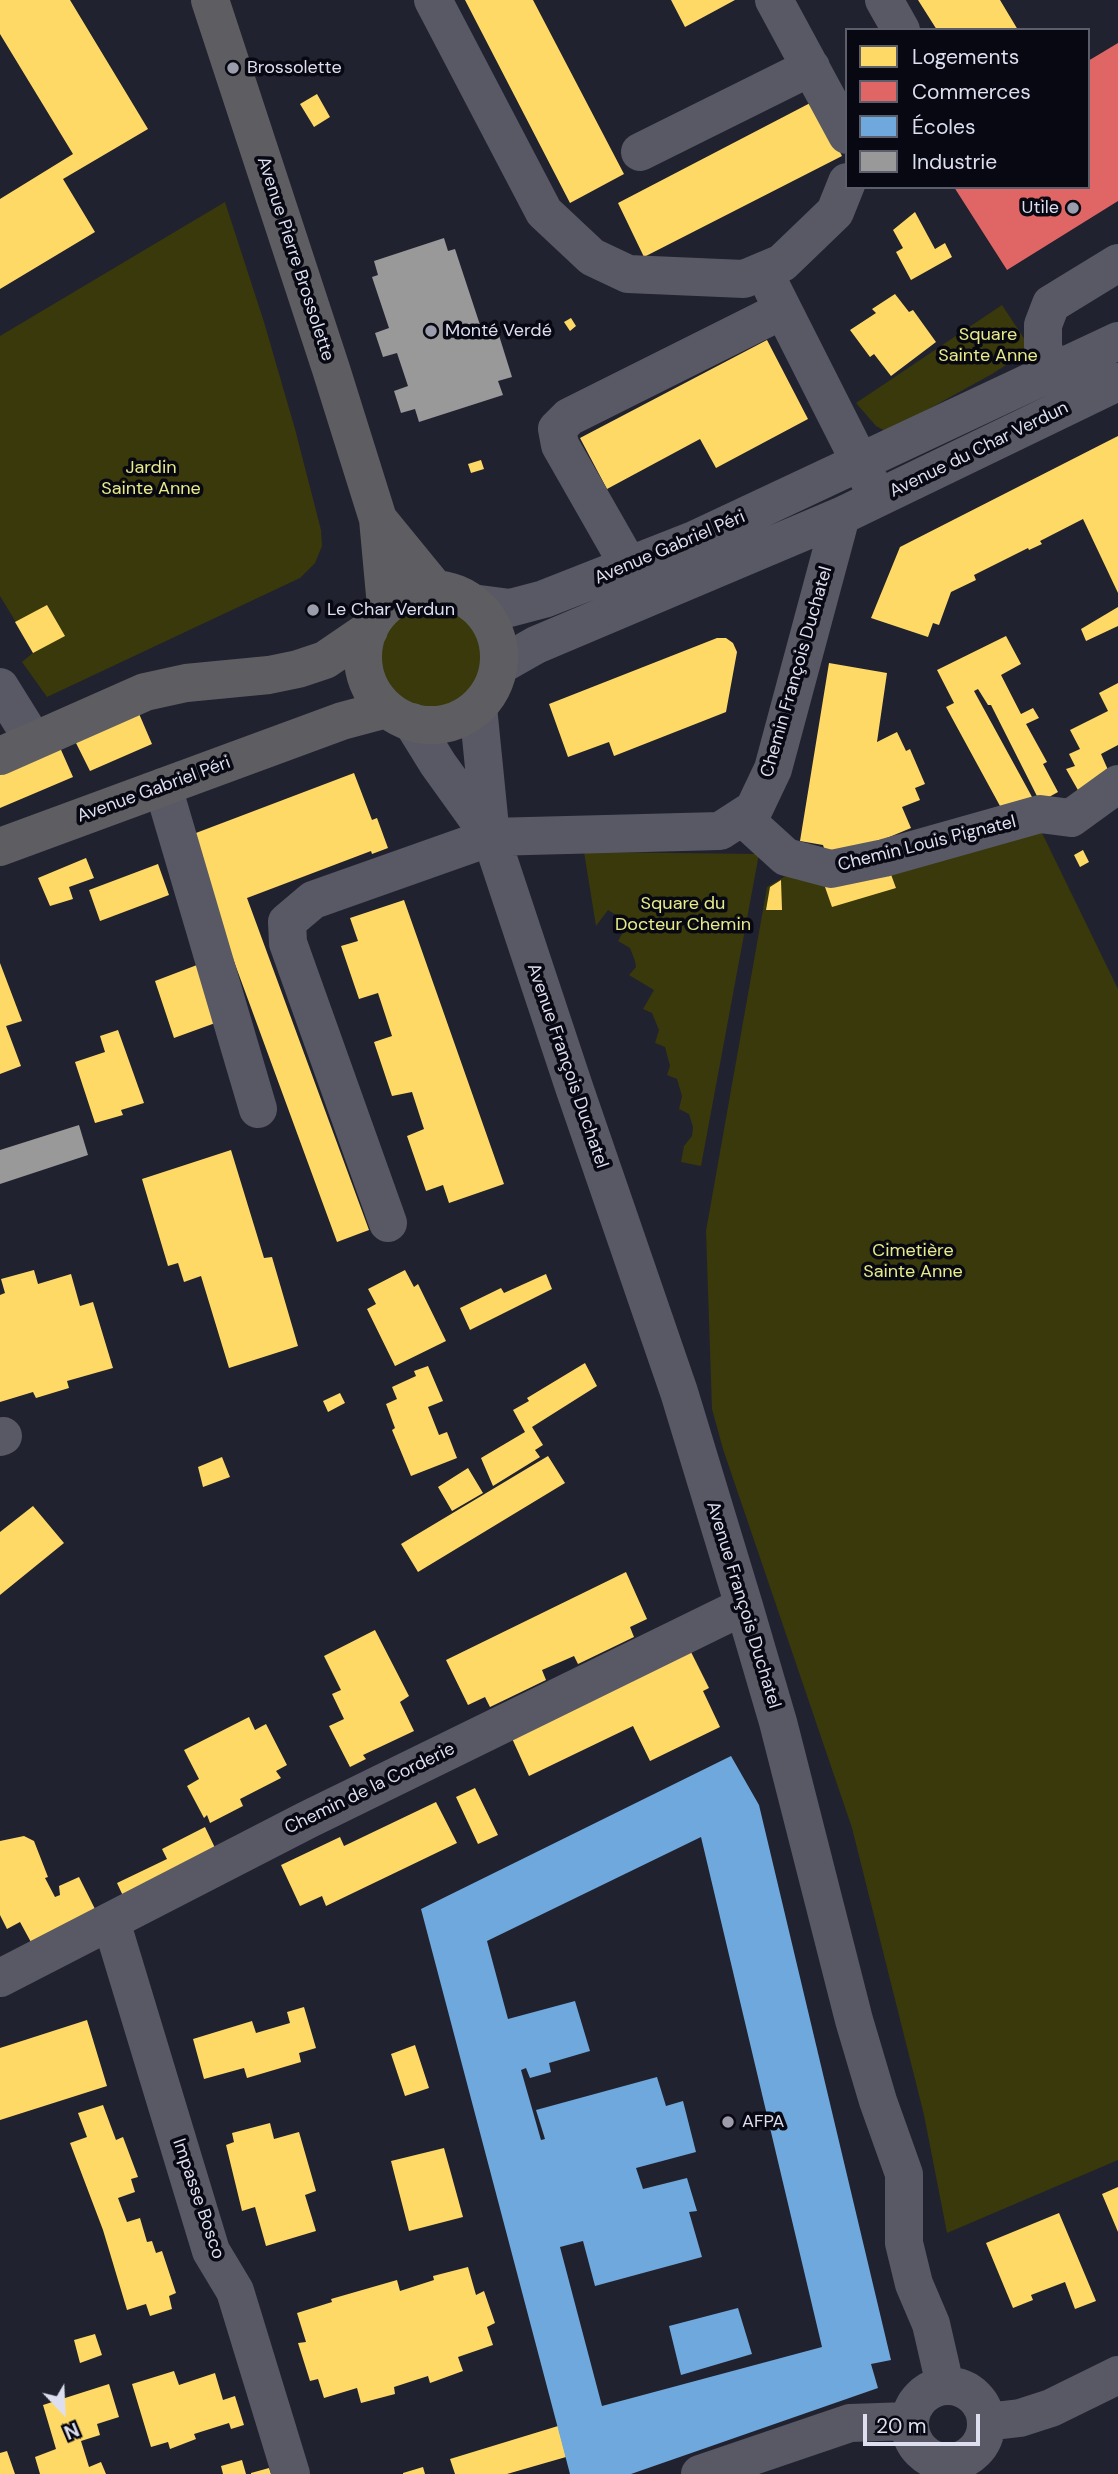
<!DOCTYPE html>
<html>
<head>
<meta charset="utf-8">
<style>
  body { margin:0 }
  #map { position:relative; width:1118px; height:2474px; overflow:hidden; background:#21222f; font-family:"DM Sans",sans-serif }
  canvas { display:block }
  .legend { position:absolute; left:845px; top:28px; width:245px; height:161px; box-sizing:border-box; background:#070812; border:2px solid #5d5e6b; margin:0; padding:9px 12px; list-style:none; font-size:21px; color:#dddff0 }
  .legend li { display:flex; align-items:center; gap:14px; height:35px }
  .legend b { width:35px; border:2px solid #5d5e6b }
  .north { position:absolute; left:28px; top:2376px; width:70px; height:70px; -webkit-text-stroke:5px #070812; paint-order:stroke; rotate:157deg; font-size:19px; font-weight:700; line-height:28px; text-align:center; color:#dddff0 }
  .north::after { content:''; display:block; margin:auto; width:24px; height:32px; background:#dddff0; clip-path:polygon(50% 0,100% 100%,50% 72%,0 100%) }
  .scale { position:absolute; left:863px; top:2414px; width:117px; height:32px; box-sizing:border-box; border:4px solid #dddff0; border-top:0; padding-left:9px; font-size:21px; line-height:24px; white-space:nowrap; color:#dddff0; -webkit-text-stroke:5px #070812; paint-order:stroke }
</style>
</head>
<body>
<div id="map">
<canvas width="1118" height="2474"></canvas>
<ul class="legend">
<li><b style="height:19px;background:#ffd966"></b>Logements</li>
<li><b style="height:19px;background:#e06666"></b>Commerces</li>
<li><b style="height:19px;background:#6fa8dc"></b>Écoles</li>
<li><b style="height:19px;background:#999"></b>Industrie</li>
</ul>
<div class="north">N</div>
<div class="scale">20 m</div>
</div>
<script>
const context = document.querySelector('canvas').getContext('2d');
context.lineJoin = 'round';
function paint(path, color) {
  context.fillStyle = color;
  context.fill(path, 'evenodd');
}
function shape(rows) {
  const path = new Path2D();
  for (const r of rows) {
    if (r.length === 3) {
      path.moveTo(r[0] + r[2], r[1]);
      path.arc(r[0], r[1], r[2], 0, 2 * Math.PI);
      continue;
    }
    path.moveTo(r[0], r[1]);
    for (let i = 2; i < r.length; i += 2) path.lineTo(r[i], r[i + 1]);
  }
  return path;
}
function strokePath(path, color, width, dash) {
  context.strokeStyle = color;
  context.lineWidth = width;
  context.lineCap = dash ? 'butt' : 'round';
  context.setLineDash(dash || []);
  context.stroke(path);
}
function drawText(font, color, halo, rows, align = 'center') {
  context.font = font + ' "DM Sans",sans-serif';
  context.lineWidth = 7;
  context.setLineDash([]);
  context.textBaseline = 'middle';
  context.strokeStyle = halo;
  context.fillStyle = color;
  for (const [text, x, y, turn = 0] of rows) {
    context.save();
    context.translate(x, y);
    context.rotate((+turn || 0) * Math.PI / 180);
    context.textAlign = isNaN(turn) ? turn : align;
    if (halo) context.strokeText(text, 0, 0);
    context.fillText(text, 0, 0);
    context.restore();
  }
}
const green = shape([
  [225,202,264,322,295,429,321,530,322,546,315,563,300,578,47,697,22,662,34,652,0,596,0,336],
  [1002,305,1031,349,992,374,887,432,876,426,856,403],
  [436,590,455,593,472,603,485,615,494,630,499,648,499,666,492,688,478,707,458,720,435,725,373,693,365,673,364,651,401,596,418,591],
  [1041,831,1118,989,1118,2160,947,2233,924,2115,852,1828,723,1449,712,1409,706,1231,767,887,806,864],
  [584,852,759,854,701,1166,681,1162,684,1146,692,1136,693,1127,689,1114,679,1109,682,1096,677,1079,667,1075,670,1066,665,1047,655,1043,659,1030,652,1013,643,1009,654,990,629,975,636,967,635,961,630,948,618,941,623,932,616,915,608,910,596,926]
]);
const homes = shape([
  [0,0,70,0,148,129,63,179,95,232,0,289,0,199,73,154,0,34],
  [465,0,533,0,624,174,570,203],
  [671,0,735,0,685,27],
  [918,0,1000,0,1018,30,937,30],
  [317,94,330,117,314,127,300,104],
  [814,101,842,156,644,257,618,203],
  [915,212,935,249,945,243,952,257,911,280,896,252,903,248,893,230],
  [895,294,909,312,913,310,936,342,891,376,874,354,870,357,850,330,876,313,872,309],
  [571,318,576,326,570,331,564,322],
  [767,340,808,419,716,468,700,439,607,489,580,438],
  [1118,436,1118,593,1083,519,1040,541,1042,544,1029,550,1028,548,974,575,976,580,951,592,939,625,933,623,928,637,871,618,900,547],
  [481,460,484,469,471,473,468,464],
  [47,605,65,636,33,653,15,622],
  [1118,607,1118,626,1086,641,1081,629],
  [1006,636,1021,664,1001,675,1021,714,1033,708,1039,718,1026,724,1047,762,1043,764,1058,792,1040,802,991,705,988,705,978,689,974,691,1037,806,1006,817,946,707,954,703,937,670],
  [717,638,726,638,733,643,737,652,726,712,614,756,609,742,568,757,549,704],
  [829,663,887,673,877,742,897,732,906,751,910,749,925,784,915,788,920,800,902,807,911,828,841,857,826,854,823,845,800,841],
  [1118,683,1118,745,1101,754,1112,779,1083,799,1066,769,1075,766,1069,754,1080,749,1070,730,1108,711,1099,693],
  [137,709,152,744,90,771,73,737],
  [58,743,73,777,0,808,0,770],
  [354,773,372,820,377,818,388,848,372,854,371,851,247,898,369,1230,337,1242,188,836],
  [1083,850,1089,862,1080,867,1074,855],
  [86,858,94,878,69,887,73,899,50,906,38,878],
  [158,864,169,895,100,921,89,890],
  [889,869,896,888,832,907,825,887],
  [781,880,782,910,766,910,770,887],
  [404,900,504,1184,449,1203,443,1185,426,1191,407,1136,424,1129,412,1092,392,1096,374,1042,392,1036,378,993,359,999,341,946,358,941,350,918],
  [0,963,22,1021,6,1026,21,1066,0,1074],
  [197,965,218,1022,174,1038,155,981],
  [118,1030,144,1103,121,1110,123,1115,95,1123,75,1062,105,1052,100,1036],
  [231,1150,264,1258,272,1257,298,1346,229,1368,201,1276,184,1282,178,1263,168,1266,142,1179],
  [34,1270,38,1284,71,1274,80,1306,93,1302,113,1368,67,1381,69,1388,36,1398,33,1392,0,1402,0,1295,5,1293,1,1279],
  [405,1270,414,1287,418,1284,446,1341,395,1366,367,1309,376,1304,368,1289],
  [546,1274,552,1289,470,1330,460,1308,501,1288,504,1293],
  [585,1363,597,1386,532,1427,543,1445,535,1450,540,1457,493,1486,481,1458,525,1432,513,1410,529,1401,527,1398],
  [428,1366,443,1401,428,1407,439,1435,447,1432,457,1458,411,1476,392,1430,395,1428,386,1404,397,1399,392,1387,416,1376,414,1371],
  [340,1393,345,1403,328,1412,323,1401],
  [548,1456,565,1483,418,1572,401,1544],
  [222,1457,230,1477,203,1487,198,1467],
  [468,1468,483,1493,452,1511,438,1487],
  [33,1506,64,1543,0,1595,0,1532],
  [626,1572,647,1619,630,1627,634,1637,578,1664,574,1656,542,1670,546,1680,490,1707,485,1697,468,1705,446,1660],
  [375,1630,409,1696,400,1702,414,1731,363,1755,366,1759,350,1767,329,1726,344,1719,332,1694,341,1690,324,1656],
  [689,1648,709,1688,703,1691,720,1727,650,1761,633,1726,529,1776,510,1734],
  [249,1717,255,1730,266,1724,287,1765,276,1771,281,1778,240,1799,243,1806,210,1823,207,1815,204,1818,187,1786,199,1779,184,1750],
  [475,1788,498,1835,478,1844,456,1797],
  [436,1802,457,1843,326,1906,322,1896,300,1906,281,1865,340,1837,344,1846],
  [205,1827,217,1852,124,1898,117,1883,167,1859,162,1849],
  [24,1836,34,1841,48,1877,45,1878,55,1897,60,1895,59,1886,79,1877,96,1911,32,1944,20,1922,7,1929,0,1915,0,1841],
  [304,2007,316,2048,299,2053,301,2062,247,2078,244,2068,204,2079,193,2039,252,2021,256,2033,290,2023,287,2012],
  [87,2020,107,2086,0,2120,0,2048],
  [415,2045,429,2088,405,2096,391,2054],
  [103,2105,116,2140,123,2137,138,2177,131,2179,135,2192,118,2198,127,2222,140,2218,147,2242,152,2241,156,2253,162,2251,176,2293,169,2296,172,2309,150,2316,146,2304,127,2310,103,2230,70,2143,87,2137,78,2113],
  [270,2123,274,2139,299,2132,316,2191,305,2195,316,2231,266,2246,255,2207,242,2211,226,2145,234,2142,232,2133],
  [444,2148,463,2217,409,2231,391,2161],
  [1118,2187,1118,2232,1102,2194],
  [1059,2213,1096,2301,1075,2309,1065,2282,1031,2295,1033,2300,1013,2308,986,2243],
  [468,2267,476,2295,484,2291,495,2323,487,2327,493,2345,458,2357,463,2371,430,2383,428,2376,394,2387,395,2394,361,2403,357,2388,324,2398,318,2379,310,2381,298,2343,306,2342,297,2313,332,2302,331,2299,397,2280,400,2291,434,2280,433,2276],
  [95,2334,102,2355,80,2363,74,2340],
  [174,2371,179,2385,215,2373,223,2400,235,2396,244,2425,231,2429,229,2423,194,2434,196,2439,170,2449,168,2442,151,2447,132,2384],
  [109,2384,119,2417,97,2424,100,2435,81,2441,89,2467,101,2462,106,2474,40,2474,35,2457,56,2449,43,2405],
  [558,2426,566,2457,507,2474,455,2474,450,2459],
  [7,2451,15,2474,0,2474,0,2453],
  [242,2460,246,2474,223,2474,221,2466],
  [423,2467,425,2474,403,2474,403,2473],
  [269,2468,271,2474,251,2474,251,2473]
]);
const shops = shape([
  [1118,43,1118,201,1007,270,954,187,1088,187,1088,61]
]);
const schools = shape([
  [731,1756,759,1805,891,2360,871,2364,878,2388,631,2474,570,2474,421,1909],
  [701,1837,822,2347,602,2406,560,2247,583,2241,595,2286,702,2257,689,2212,697,2211,687,2178,643,2189,636,2168,696,2152,683,2101,666,2106,657,2077,536,2110,545,2139,541,2140,521,2070,526,2068,530,2078,551,2072,549,2063,590,2051,575,2001,508,2019,487,1941],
  [738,2308,752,2354,681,2375,669,2326]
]);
const industry = shape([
  [444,238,448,251,455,249,483,334,497,329,512,377,498,381,503,395,419,422,415,409,401,413,394,391,408,386,397,353,383,357,375,333,389,328,372,277,378,275,374,261],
  [79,1125,88,1155,0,1184,0,1150]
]);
const minor = shape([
  [433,0,544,212,592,257,628,274,744,279,782,263,835,212,847,182],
  [774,0,847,135],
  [884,0,901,30],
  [640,152,811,67],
  [772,288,871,484],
  [1050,374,1043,346,1043,325,1051,304,1118,263],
  [629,566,560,445,557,429,569,417,783,310],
  [472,603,510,608,544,599,694,540,1118,341],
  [499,666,536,645,841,516,1118,382],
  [0,687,33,740],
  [478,707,491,837,574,1087,679,1392,744,1606,778,1722,854,2020,878,2101,904,2174,904,2243,914,2284,931,2324,945,2385],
  [412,722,438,764,489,835],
  [163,787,258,1109],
  [742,817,786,857,831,869,884,858,1040,814,1071,818,1118,784],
  [388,1223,288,943,287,922,313,900,491,837,720,831,754,809,773,769,841,516],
  [0,1437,3,1436],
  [111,1921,211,2251,235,2291,291,2474],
  [0,1978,307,1820,744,1606],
  [948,2424,38],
  [986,2422,1020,2418,1051,2408,1118,2375],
  [700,2474,850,2423,909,2421]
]);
const major = shape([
  [210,0,331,369,378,519,386,606],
  [378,519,436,590],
  [431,657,68],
  [0,756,145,692,186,683,269,675,298,669,325,660,369,630],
  [0,847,342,721,387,709]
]);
const markers = [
  [233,68,7,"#9b9dac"],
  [1073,208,7,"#9b9dac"],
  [431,331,7,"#9b9dac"],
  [313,610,7,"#9b9dac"],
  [728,2122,7,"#9b9dac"]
];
const poiNames = [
  ["Brossolette",247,68],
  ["Utile",1059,208,"right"],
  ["Monté Verdé",445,331],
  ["Le Char Verdun",327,610],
  ["AFPA",742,2122]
];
const streetNames = [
  ["Avenue Pierre Brossolette",295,259,72],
  ["Avenue du Char Verdun",979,450,-26],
  ["Avenue Gabriel Péri",670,548,-23],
  ["Chemin François Duchatel",797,672,-74],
  ["Avenue Gabriel Péri",154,790,-20],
  ["Chemin Louis Pignatel",927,844,-14],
  ["Avenue François Duchatel",567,1066,71],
  ["Avenue François Duchatel",743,1605,73],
  ["Chemin de la Corderie",370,1789,-26],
  ["Impasse Bosco",198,2199,71]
];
const parkNames = [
  ["Square",988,335],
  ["Sainte Anne",988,356],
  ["Jardin",151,468],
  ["Sainte Anne",151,489],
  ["Square du",683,904],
  ["Docteur Chemin",683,925],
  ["Cimetière",913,1251],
  ["Sainte Anne",913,1272]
];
paint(green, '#39390c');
paint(homes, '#ffd966');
paint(shops, '#e06666');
paint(schools, '#6fa8dc');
paint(industry, '#999');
strokePath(minor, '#585965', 38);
strokePath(major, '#5e5e62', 38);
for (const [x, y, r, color] of markers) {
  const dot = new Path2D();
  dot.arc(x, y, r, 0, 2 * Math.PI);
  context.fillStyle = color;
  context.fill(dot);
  strokePath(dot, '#070812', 2.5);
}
drawText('18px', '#dddff0', '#070812', poiNames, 'left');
drawText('18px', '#dddff0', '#070812', streetNames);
drawText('18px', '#e8eb88', '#070812', parkNames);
</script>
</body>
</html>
